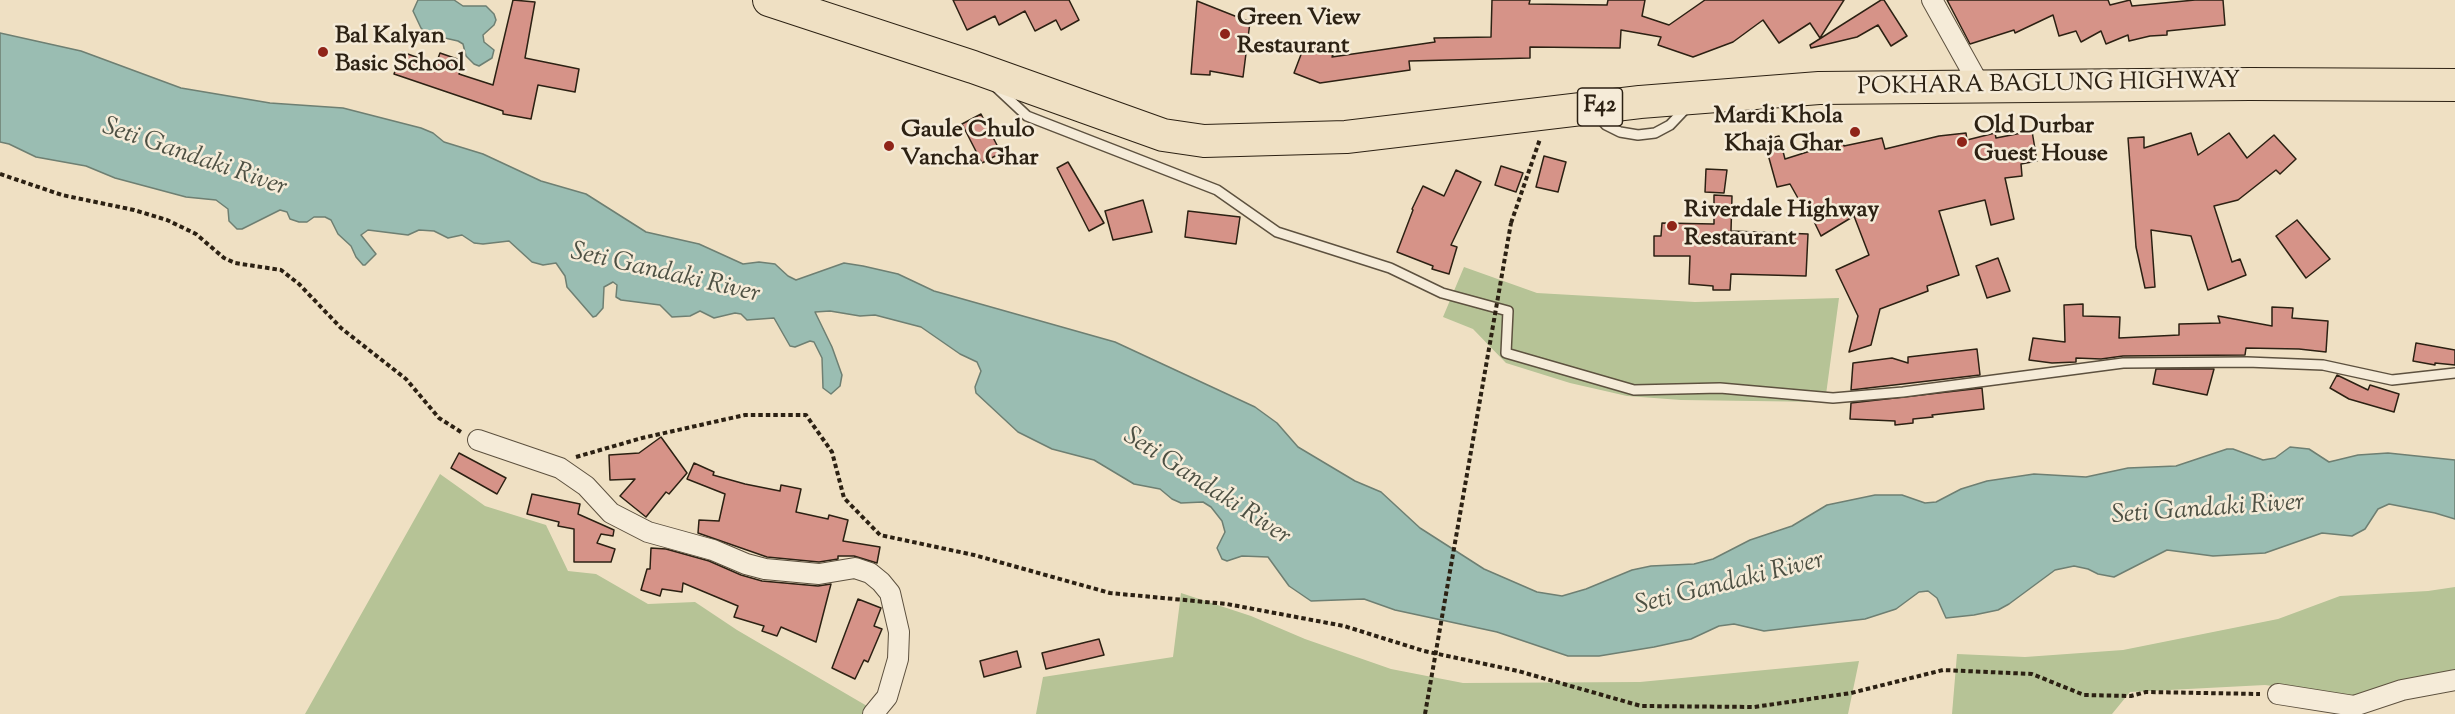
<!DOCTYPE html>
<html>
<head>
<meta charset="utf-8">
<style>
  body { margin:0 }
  canvas { display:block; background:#efe0c3 }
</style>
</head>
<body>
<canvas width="2455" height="714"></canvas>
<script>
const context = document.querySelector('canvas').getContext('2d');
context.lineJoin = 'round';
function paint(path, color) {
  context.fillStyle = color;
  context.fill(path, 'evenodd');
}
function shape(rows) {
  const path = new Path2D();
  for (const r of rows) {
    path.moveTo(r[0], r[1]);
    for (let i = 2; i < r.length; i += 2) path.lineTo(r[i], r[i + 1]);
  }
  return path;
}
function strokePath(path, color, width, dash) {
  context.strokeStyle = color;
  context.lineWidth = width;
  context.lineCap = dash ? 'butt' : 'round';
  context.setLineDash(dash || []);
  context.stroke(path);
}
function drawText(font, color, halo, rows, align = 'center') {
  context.font = font + ' "Sorts Mill Goudy",serif';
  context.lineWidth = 5;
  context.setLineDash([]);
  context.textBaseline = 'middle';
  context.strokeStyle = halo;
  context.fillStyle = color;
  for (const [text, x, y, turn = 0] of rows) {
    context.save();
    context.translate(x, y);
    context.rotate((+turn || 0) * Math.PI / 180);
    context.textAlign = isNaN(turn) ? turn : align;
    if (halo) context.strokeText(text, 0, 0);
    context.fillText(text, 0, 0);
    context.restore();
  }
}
const green = shape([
  [1464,267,1537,293,1695,302,1839,298,1825,402,1681,400,1627,396,1570,383,1506,363,1473,329,1443,317],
  [440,474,485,506,546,525,568,571,596,574,648,604,695,602,737,630,867,706,862,714,305,714],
  [2455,587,2455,669,2403,682,2358,697,2265,685,2130,692,2112,714,1952,714,1957,654,2025,657,2123,650,2278,619,2340,596,2428,591],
  [1181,593,1251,616,1305,639,1391,669,1463,683,1640,682,1859,661,1848,714,1036,714,1043,677,1173,657]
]);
const water = shape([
  [418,0,454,0,463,6,486,6,494,14,496,20,494,25,483,35,484,42,494,50,492,58,479,66,474,64,466,56,463,44,458,41,427,34,421,28,413,11,418,0],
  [0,33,81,51,181,88,270,103,343,108,421,128,433,133,444,142,483,154,541,181,586,194,646,232,699,244,743,264,759,262,775,264,788,276,796,280,844,263,863,266,898,274,934,291,952,296,1115,342,1255,407,1277,423,1298,447,1355,481,1381,492,1420,528,1484,569,1537,592,1562,596,1586,589,1632,570,1651,566,1694,564,1713,559,1750,540,1792,526,1827,505,1875,495,1902,495,1925,503,1936,502,1961,489,1987,481,2034,474,2086,477,2128,468,2176,466,2227,449,2233,449,2263,460,2275,458,2290,447,2309,449,2329,462,2358,455,2388,453,2455,460,2455,519,2435,513,2389,504,2378,509,2365,529,2352,536,2322,533,2265,553,2213,556,2167,550,2114,577,2098,574,2088,569,2074,566,2055,570,2009,604,1998,610,1974,615,1946,618,1937,598,1928,591,1919,592,1896,609,1865,619,1764,631,1734,624,1719,626,1691,639,1654,647,1599,656,1568,656,1497,632,1395,610,1364,599,1311,601,1289,586,1268,557,1242,556,1227,561,1222,559,1217,548,1225,532,1222,521,1211,507,1203,502,1181,503,1172,499,1160,489,1134,484,1094,460,1052,449,1018,432,976,393,975,387,981,371,977,362,960,354,921,327,875,315,860,316,830,311,815,312,832,347,842,375,840,386,831,394,823,388,822,358,814,342,810,341,795,347,790,346,774,318,747,320,741,314,735,313,714,318,700,311,690,316,672,317,660,305,621,300,616,297,617,285,613,282,604,287,603,308,596,316,593,317,567,287,565,276,556,263,543,265,532,262,509,241,483,244,474,243,462,235,448,238,434,231,419,230,408,235,368,230,361,235,376,254,365,265,363,265,356,257,351,246,338,234,331,220,325,217,314,217,307,222,299,222,290,219,287,212,280,210,242,229,237,229,229,221,228,209,216,200,186,197,115,178,86,166,36,157,9,144,0,142,0,33]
]);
const building = shape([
  [513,0,535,2,525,58,579,69,575,92,538,85,531,119,503,114,503,111,394,74,402,52,436,64,440,53,463,61,459,74,493,85,513,0],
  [953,0,1069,0,1079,20,1061,30,1056,20,1035,31,1025,11,999,25,995,16,967,30,953,0],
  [1492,0,1530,0,1529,4,1607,5,1608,0,1645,0,1642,16,1669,25,1705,0,1844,0,1820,38,1810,23,1779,43,1763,20,1733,42,1693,57,1658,45,1661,37,1621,30,1620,48,1530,47,1530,58,1409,61,1410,70,1320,83,1294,73,1305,44,1333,55,1332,57,1435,42,1434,38,1491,37,1492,0],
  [1881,0,1884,0,1907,36,1891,46,1878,25,1857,37,1811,48,1810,45,1881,0],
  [1947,0,2108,0,2110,5,2130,0,2132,6,2195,0,2223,0,2225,25,2167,31,2167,35,2150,36,2129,41,2128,35,2106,44,2101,31,2081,42,2076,31,2059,36,2053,15,2015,33,2014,30,1970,44,1947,0],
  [1197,1,1250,22,1243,77,1210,71,1210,75,1191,74,1197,1],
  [981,114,1001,153,982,163,962,124,981,114],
  [2032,131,2037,161,2021,164,2022,176,2005,178,2014,219,1991,225,1985,200,1939,211,1959,275,1927,286,1928,291,1880,309,1871,345,1849,352,1858,316,1836,270,1869,255,1854,216,1821,236,1808,209,1808,216,1790,184,1777,187,1764,140,1779,136,1785,159,1842,141,1844,146,1882,138,1885,149,1939,136,1966,133,1967,140,1995,133,1996,138,2032,131],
  [2191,133,2198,155,2229,133,2247,158,2274,135,2296,159,2280,174,2276,170,2238,200,2214,206,2232,262,2240,259,2246,275,2208,290,2191,236,2151,230,2155,287,2145,288,2136,247,2128,138,2144,137,2144,148,2191,133],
  [1544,156,1566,162,1558,192,1536,187,1544,156],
  [1068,162,1104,223,1089,231,1057,168,1068,162],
  [1501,166,1523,173,1516,192,1495,185,1501,166],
  [1706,169,1727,170,1724,193,1705,192,1706,169],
  [1456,170,1481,182,1451,245,1457,247,1449,274,1432,269,1433,266,1397,252,1413,210,1412,209,1423,186,1444,196,1456,170],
  [1714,195,1732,196,1731,231,1808,234,1806,276,1731,274,1730,290,1713,290,1713,286,1689,284,1690,256,1654,256,1654,236,1661,236,1662,223,1714,224,1714,195],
  [1143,200,1152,232,1113,240,1105,211,1143,200],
  [1188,211,1240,217,1236,244,1185,237,1188,211],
  [2297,220,2330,259,2306,278,2276,236,2297,220],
  [1998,258,2010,291,1987,298,1976,266,1998,258],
  [2083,304,2083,316,2120,317,2119,338,2179,335,2179,324,2220,323,2218,316,2272,326,2272,307,2293,308,2292,318,2328,321,2326,352,2299,349,2246,348,2245,355,2123,356,2101,359,2076,358,2076,362,2052,363,2029,360,2033,338,2065,342,2064,305,2083,304],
  [2416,343,2455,350,2455,365,2435,363,2435,365,2413,361,2416,343],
  [1977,349,1980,375,1851,390,1853,363,1892,358,1908,363,1908,357,1977,349],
  [2156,369,2214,369,2207,395,2153,384,2156,369],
  [2337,375,2368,390,2370,385,2399,394,2394,412,2349,399,2330,388,2337,375],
  [1982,388,1984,409,1932,415,1933,417,1913,419,1913,423,1895,425,1895,421,1850,419,1851,403,1982,388],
  [661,437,687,473,669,494,666,492,646,517,620,496,635,479,610,480,609,455,639,453,661,437],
  [459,453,506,478,497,494,451,468,459,453],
  [694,463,714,472,713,475,745,484,780,491,781,485,801,489,796,512,828,519,829,515,848,520,843,541,880,547,877,563,854,556,838,556,838,559,819,562,767,557,698,533,699,520,719,521,725,494,687,479,694,463],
  [532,494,580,504,578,514,614,530,613,536,601,534,597,543,615,549,611,562,574,562,574,529,558,526,559,522,527,514,532,494],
  [651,548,666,549,709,561,741,575,762,581,818,586,831,584,816,642,781,627,777,636,762,631,764,626,734,617,738,606,683,583,682,592,662,589,660,596,641,590,647,569,650,569,651,548],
  [858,599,881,608,874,626,882,629,868,662,864,660,855,679,832,668,858,599],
  [1099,639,1104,655,1046,669,1042,653,1099,639],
  [1017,651,1021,667,984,677,980,661,1017,651]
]);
const path = shape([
  [0,174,62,195,134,210,167,220,196,234,224,258,235,263,281,270,299,284,341,328,406,379,439,418,461,432],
  [1511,223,1540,139],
  [576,457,642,438,745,415,806,415,832,452,844,498,880,535,974,555,1110,593,1227,604,1344,626,1424,651,1518,671,1641,706,1754,707,1851,693,1943,670,2032,674,2084,695,2131,696,2146,692,2260,694]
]);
const service = shape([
  [997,88,1027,116,1217,190,1277,232,1390,268,1442,293,1508,311,1506,353,1634,390,1720,388,1833,398,1903,392,2123,363,2247,362,2323,365,2392,380,2455,373],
  [1596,114,1606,125,1620,132,1638,135,1655,133,1670,125,1688,106]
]);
const minor = shape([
  [1932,0,1980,86],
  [478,440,560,468,586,486,611,513,648,532,713,550,746,564,765,569,819,574,855,568,870,573,881,582,890,593,899,632,898,659,887,697,873,714],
  [2278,694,2354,706,2402,690,2455,680]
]);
const trunk = shape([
  [769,0,973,67,1163,135,1204,141,1346,137,1640,102,1819,88,2250,84,2455,85]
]);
const pathBridge = shape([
  [1425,714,1511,223]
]);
const markers = [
  [1225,34,6,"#8f2418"],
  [323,52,6,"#8f2418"],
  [1855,132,6,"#8f2418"],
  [1962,142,6,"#8f2418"],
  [889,146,6,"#8f2418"],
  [1672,226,6,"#8f2418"]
];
const shields = [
  [1600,107,45]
];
const shieldNames = [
  ["F42",1600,107]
];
const poiNames = [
  ["Green View",1237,20],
  ["Restaurant",1237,48],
  ["Bal Kalyan",335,38],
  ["Basic School",335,66],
  ["Mardi Khola",1843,118,"right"],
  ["Khaja Ghar",1843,146,"right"],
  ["Old Durbar",1974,128],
  ["Guest House",1974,156],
  ["Gaule Chulo",901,132],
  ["Vancha Ghar",901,160],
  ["Riverdale Highway",1684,212],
  ["Restaurant",1684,240]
];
const streetNames = [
  ["POKHARA BAGLUNG HIGHWAY",2049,86,-1]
];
const waterNames = [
  ["Seti Gandaki River",194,159,19],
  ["Seti Gandaki River",665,275,13],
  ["Seti Gandaki River",1206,488,33],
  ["Seti Gandaki River",2208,511,-4],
  ["Seti Gandaki River",1730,585,-14]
];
paint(green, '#b6c396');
paint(water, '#9abdb2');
strokePath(water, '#6e7f72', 1.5);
paint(building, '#d69388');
strokePath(building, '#2c2113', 1.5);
strokePath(service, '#5d513f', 12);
strokePath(minor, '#5d513f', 22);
strokePath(trunk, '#2c2113', 34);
strokePath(path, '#2c2113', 4, [4.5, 3]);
strokePath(service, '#f5ebd8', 9);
strokePath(minor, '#f5ebd8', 20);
strokePath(trunk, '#efe0c3', 32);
strokePath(pathBridge, '#2c2113', 4, [4.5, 3]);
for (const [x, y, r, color] of markers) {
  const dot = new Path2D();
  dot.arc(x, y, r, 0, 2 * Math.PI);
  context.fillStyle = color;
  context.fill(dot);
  strokePath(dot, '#f5ebd8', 2);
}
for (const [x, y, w] of shields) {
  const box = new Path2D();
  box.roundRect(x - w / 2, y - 19, w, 38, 4.5);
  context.fillStyle = '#f5ebd8';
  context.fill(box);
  strokePath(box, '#2c2113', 1.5);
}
drawText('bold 22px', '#2c2113', null, shieldNames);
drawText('bold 24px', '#2c2113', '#f5ebd8', poiNames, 'left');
drawText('24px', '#2c2113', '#f5ebd8', streetNames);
drawText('italic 26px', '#4d5043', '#f5ebd8', waterNames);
</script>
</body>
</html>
